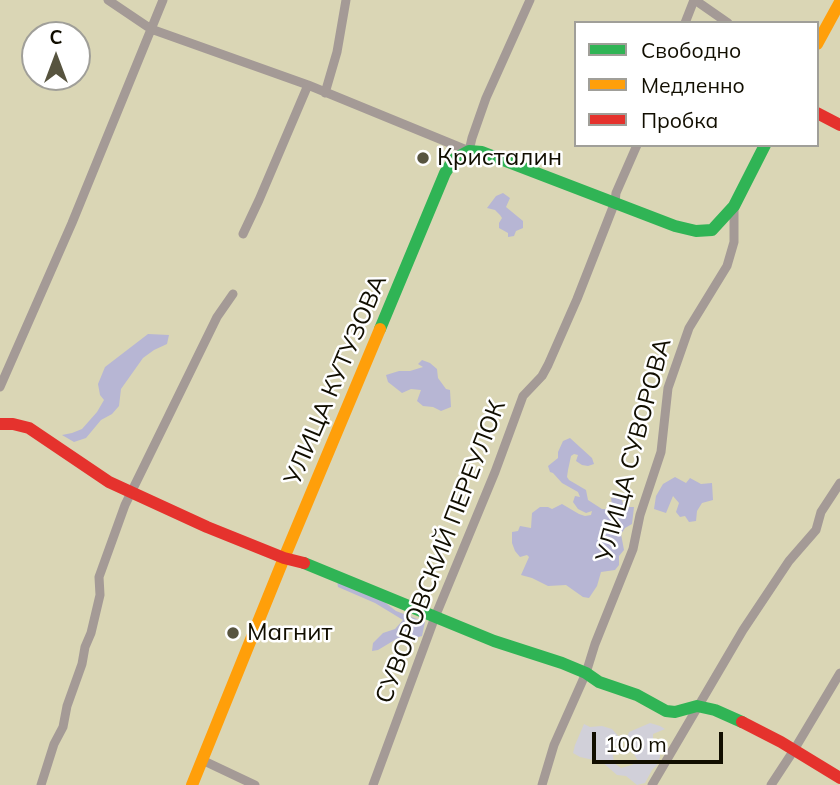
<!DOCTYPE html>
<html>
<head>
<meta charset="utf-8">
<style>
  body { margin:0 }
  #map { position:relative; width:840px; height:785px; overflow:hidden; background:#dad6b5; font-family:Mulish,sans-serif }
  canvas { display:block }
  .legend { position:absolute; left:574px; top:21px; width:245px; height:126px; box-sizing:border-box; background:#fff; border:2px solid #a09f99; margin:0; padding:9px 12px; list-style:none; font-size:21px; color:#110e00 }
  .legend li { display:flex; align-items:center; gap:14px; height:35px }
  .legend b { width:35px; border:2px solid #a09f99 }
  .north { position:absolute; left:21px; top:21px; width:70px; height:70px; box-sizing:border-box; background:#fff; border:2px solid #a09f99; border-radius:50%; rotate:0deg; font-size:19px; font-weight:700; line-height:28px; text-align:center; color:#110e00 }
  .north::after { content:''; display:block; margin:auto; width:24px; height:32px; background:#57543f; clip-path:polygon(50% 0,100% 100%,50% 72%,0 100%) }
  .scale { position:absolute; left:592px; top:732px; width:131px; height:32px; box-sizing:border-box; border:4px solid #110e00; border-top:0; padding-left:9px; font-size:21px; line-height:24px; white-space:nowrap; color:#110e00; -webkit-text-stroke:5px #fff; paint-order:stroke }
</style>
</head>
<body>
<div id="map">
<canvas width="840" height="785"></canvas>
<ul class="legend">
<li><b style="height:9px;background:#30b455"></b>Свободно</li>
<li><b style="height:9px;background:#ff9f0a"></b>Медленно</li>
<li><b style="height:9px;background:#e5322d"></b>Пробка</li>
</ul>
<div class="north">С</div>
<div class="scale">100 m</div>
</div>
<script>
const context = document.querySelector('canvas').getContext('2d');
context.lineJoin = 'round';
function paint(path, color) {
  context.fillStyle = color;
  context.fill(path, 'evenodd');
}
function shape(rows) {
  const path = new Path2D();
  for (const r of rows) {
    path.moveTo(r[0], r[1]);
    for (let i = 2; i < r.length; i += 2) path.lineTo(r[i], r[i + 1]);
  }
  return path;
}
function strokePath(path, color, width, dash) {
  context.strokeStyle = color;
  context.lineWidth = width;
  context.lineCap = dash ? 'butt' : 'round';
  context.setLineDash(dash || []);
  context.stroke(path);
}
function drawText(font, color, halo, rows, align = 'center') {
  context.font = font + ' Mulish,sans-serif';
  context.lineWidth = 5;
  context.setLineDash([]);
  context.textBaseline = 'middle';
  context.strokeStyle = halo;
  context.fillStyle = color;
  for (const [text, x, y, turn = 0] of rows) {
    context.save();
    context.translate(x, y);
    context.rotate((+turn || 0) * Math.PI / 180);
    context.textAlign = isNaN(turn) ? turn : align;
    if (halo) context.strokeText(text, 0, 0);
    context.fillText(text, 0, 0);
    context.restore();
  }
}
const green = shape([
  [650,723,660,726,665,729,653,734,653,741,660,747,660,757,657,765,652,770,645,783,637,785,626,776,617,775,602,762,580,757,573,753,575,745,584,724,590,727,602,726,612,729,621,739,618,744,610,750,613,755,614,763,621,768,632,765,638,761,626,740,629,732]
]);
const forest = shape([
  [503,193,510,198,506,207,523,221,523,228,516,231,514,236,508,237,508,233,499,228,499,223,502,218,500,215,495,210,487,208,496,196],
  [148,334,169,335,167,344,154,350,143,358,121,389,119,406,112,414,101,420,86,438,74,442,62,435,72,433,82,429,97,412,104,400,100,395,98,384,105,367],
  [422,360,430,363,437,369,438,378,446,389,450,390,451,407,441,411,433,407,423,406,417,401,421,390,411,389,402,393,388,382,386,375,399,371,410,371,423,367,418,364],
  [570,438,592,458,594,464,588,466,582,465,576,461,578,455,574,454,571,456,568,470,567,477,569,480,586,490,588,500,602,509,607,509,612,505,611,498,615,497,618,494,620,494,623,504,629,507,634,507,632,524,625,528,621,534,624,550,619,556,619,565,615,570,601,572,597,586,589,598,583,597,566,585,548,586,532,578,521,575,529,557,527,555,520,557,515,551,512,543,512,532,518,531,520,526,531,528,532,513,540,507,548,507,552,509,562,504,579,514,585,516,591,515,592,511,586,513,578,509,573,502,575,496,580,497,578,492,562,483,553,473,550,472,548,466,558,458,558,452,563,441],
  [675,477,686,483,690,478,701,484,712,483,713,500,702,503,697,511,696,521,689,522,685,516,680,517,676,512,679,503,673,496,666,513,654,509,656,496,663,484],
  [337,581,382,600,396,611,425,622,422,636,415,638,398,638,378,650,372,651,373,643,383,633,395,629,403,620,375,603,338,587]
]);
const street = shape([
  [108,0,151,29,308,85,469,151,472,138,486,98,530,0],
  [695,0,728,23],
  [685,23,694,0],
  [325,93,337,52,346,0],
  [243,234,259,200,308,85],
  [0,387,72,223,163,0],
  [202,760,255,785],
  [41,785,54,744,63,727,67,706,82,664,85,647,91,633,100,595,99,577,125,505,217,317,233,294],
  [373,785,435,617,495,472,523,396,542,376,548,365,577,299,615,202,616,193,637,145],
  [542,785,554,745,586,673,595,644,633,549,640,515,661,452,668,388,689,328,727,266,734,242,734,206],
  [652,785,743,630,789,561,816,530,821,512,840,483],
  [771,785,794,750,840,673]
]);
const fast = shape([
  [380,329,445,173,454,159,469,151,482,152,675,226,696,231,712,230,734,206,765,145],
  [304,563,494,641,562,663,586,673,599,682,637,695,666,711,675,712,697,706,715,710,742,722]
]);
const slow = shape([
  [817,44,840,2],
  [192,785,284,558,380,329]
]);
const jam = shape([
  [817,113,840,125],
  [0,424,13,424,29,428,109,482,207,527,284,558,304,563],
  [742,722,781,742,840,778]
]);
const markers = [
  [423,158,7,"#57543f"],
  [233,633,7,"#57543f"]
];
const poiNames = [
  ["Кристалин",437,158],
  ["Магнит",247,633]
];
const streetNames = [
  ["УЛИЦА КУТУЗОВА",336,380,-67],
  ["УЛИЦА СУВОРОВА",634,450,-75],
  ["СУВОРОВСКИЙ ПЕРЕУЛОК",441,552,-69]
];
paint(green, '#d1d0d9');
paint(forest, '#b7b6d4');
strokePath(street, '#a49a96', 9);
strokePath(fast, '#30b455', 12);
strokePath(slow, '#ff9f0a', 12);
strokePath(jam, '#e5322d', 12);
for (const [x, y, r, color] of markers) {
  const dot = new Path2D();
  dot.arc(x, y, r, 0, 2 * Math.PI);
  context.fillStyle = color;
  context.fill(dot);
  strokePath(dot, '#fff', 2.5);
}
drawText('24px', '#110e00', '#fff', poiNames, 'left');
drawText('24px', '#110e00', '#fff', streetNames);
</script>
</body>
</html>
